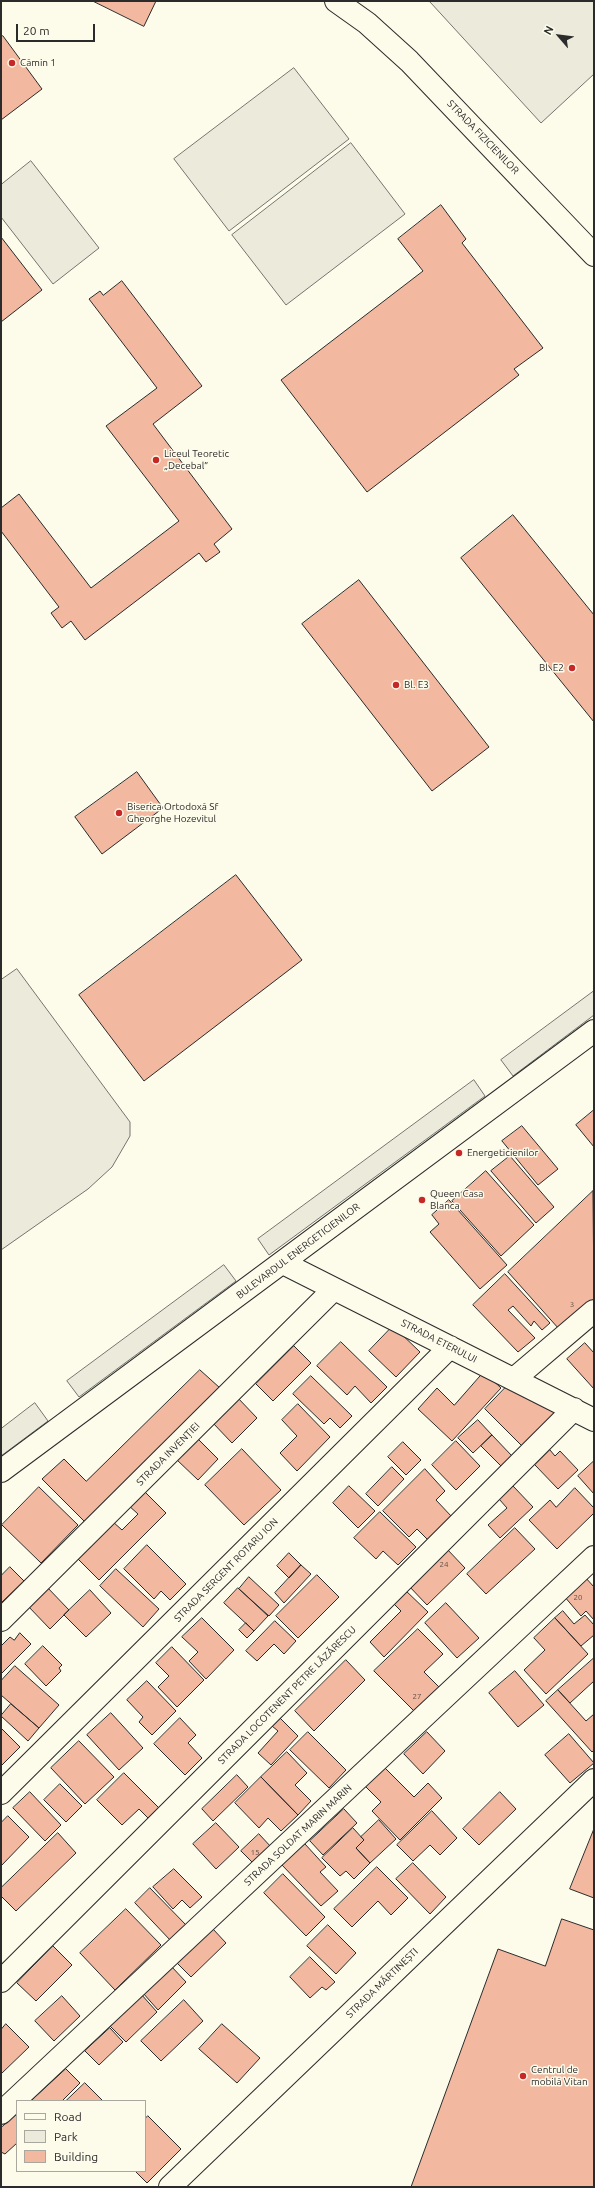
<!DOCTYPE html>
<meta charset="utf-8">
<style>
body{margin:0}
#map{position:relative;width:595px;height:2188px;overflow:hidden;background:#fdfbea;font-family:Ubuntu,sans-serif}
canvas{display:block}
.frame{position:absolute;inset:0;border:2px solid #2b2b2b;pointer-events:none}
.legend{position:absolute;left:16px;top:2100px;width:130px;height:72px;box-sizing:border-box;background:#fdfbea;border:1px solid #a9a89e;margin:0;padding:5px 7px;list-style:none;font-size:12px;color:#2b2b2b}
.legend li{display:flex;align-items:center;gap:8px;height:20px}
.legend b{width:20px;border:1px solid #a9a89e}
.north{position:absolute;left:539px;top:16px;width:40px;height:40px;-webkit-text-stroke:3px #fdfbea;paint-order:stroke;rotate:298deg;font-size:11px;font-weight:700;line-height:16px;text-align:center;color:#2b2b2b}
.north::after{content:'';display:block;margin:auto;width:14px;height:18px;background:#2b2b2b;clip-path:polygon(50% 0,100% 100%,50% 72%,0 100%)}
.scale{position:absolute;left:16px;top:24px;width:79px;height:18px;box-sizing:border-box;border:2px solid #2b2b2b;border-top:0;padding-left:5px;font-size:12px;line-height:14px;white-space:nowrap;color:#2b2b2b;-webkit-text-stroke:3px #fdfbea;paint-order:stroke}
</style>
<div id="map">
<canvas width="595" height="2188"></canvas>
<div class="frame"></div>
<ul class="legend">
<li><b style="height:5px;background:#fdfbea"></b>Road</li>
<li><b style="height:11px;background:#ecebdb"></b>Park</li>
<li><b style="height:11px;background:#f2b8a0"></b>Building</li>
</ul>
<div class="north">N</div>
<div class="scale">20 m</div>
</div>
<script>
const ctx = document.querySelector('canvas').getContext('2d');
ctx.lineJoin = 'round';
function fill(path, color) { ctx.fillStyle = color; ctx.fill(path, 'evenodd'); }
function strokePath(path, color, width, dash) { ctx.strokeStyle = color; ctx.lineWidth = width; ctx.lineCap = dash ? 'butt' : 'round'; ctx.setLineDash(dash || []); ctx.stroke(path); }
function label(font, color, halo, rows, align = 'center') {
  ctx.font = font + ' Ubuntu,sans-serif'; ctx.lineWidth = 3; ctx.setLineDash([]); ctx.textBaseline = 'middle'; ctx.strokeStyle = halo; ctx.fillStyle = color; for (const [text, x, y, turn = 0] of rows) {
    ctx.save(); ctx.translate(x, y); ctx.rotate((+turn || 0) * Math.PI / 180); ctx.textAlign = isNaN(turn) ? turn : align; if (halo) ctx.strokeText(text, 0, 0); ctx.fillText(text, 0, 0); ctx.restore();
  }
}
const green = new Path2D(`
 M294,68L349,139L229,231L174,159Z
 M351,143L405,214L286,305L232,235Z
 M31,161L99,248L53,284L1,217V185Z`);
const parking = new Path2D(`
 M432,1H594V74L541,123L430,2Z
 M17,969L130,1122V1136L112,1167L88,1189L1,1250V980Z
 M594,991V1015L513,1076L501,1060Z
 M474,1080L485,1096L269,1255L258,1239Z
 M224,1265L236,1281L79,1397L67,1381Z
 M35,1403L48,1421L1,1456V1429Z`);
const building = new Path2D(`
 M93,1H156L144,26Z
 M3,36L42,89L1,120V37Z
 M441,205L466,239L462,243L543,348L514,369L519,375L367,492L281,380L423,271L398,239Z
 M1,237L42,290L1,322Z
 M122,281L202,386L153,424L232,529L214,544L220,552L206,562L199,553L85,640L71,621L62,628L51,613L59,607L1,531V508L19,494L91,588L179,521L106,426L157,388L89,299L100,291L103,295Z
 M513,515L594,615V722L461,558Z
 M359,580L489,747L432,791L302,624Z
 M137,772L163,808L102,854L75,817Z
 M236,875L302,960L144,1081L79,995Z
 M594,1110V1147L576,1125Z
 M522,1126L558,1169L538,1185L502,1141Z
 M510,1156L554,1207L536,1223L491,1171Z
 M486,1171L534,1225L501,1256L452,1201Z
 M593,1191L594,1299L559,1329L508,1272Z
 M449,1200L507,1265L480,1289L430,1232L439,1224L432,1215Z
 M505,1274L550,1323L542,1330L534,1321L531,1326L513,1306L508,1310L535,1338L518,1352L473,1305Z
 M393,1326L420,1352L396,1377L369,1351Z
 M341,1342L387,1387L371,1403L355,1386L347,1395L317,1366Z
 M585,1343L594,1353V1389L567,1359Z
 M294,1346L311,1363L273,1401L256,1384Z
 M200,1370L220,1388L85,1522L42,1479L64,1459L86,1481Z
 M484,1372L501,1388L452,1441L418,1409L437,1388L454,1405Z
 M311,1376L352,1416L340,1428L330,1418L324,1424L293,1394Z
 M508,1385L557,1414L523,1447L485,1409Z
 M237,1397L257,1418L232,1443L212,1422Z
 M298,1404L330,1437L297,1471L280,1453L297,1436L282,1420Z
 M478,1420L492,1435L473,1453L458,1438Z
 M492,1435L512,1456L501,1466L481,1446Z
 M197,1438L218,1459L198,1480L176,1459Z
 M456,1441L480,1466L456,1490L432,1465Z
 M403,1442L421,1460L406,1475L388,1457Z
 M242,1449L281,1490L244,1525L205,1485Z
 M550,1450L555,1456L560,1451L578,1470L558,1489L535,1465Z
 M594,1461V1494L578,1476Z
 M392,1467L404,1479L378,1506L366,1494Z
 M425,1469L445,1491L436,1500L452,1517L428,1540L417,1529L409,1537L383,1511Z
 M349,1486L375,1511L358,1528L333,1503Z
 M513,1486L533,1507L500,1538L488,1525L507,1508L499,1499Z
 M39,1487L78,1525L41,1563L2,1525Z
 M575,1488L594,1508V1513L557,1549L529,1520L550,1500L556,1507Z
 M143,1490L166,1513L99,1580L76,1557L112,1521L122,1530L138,1514L128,1505Z
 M380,1512L416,1547L398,1565L383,1551L376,1559L354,1538Z
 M515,1528L535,1549L486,1594L467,1574Z
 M147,1545L186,1584L170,1600L161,1591L154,1599L124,1569Z
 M446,1548L465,1568L427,1605L408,1585Z
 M289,1553L301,1565L289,1578L277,1566Z
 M301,1565L311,1574L284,1603L275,1593Z
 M10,1567L24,1581L1,1603V1576Z
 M116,1569L159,1609L143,1627L100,1586Z
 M317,1575L339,1597L298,1638L276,1616Z
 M249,1577L279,1605L269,1616L239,1589Z
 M585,1577L594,1587V1620L586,1611L581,1616L564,1596Z
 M46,1586L69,1610L50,1629L27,1605Z
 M238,1588L268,1616L254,1631L224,1603Z
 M404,1589L428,1612L384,1657L370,1642L401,1611L392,1602Z
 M90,1590L111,1613L86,1637L64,1615Z
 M446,1603L479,1638L457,1658L425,1623Z
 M563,1611L574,1624L585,1615L594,1625V1635L581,1646L555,1618Z
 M202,1618L234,1650L206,1679L189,1661L198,1652L182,1637Z
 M555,1618L588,1654L546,1694L524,1670L545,1650L534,1638Z
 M275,1621L296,1641L284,1654L274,1644L257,1661L246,1651Z
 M246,1623L254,1631L247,1638L239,1630Z
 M418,1629L443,1654L424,1672L440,1688L415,1712L374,1671Z
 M20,1633L31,1644L1,1674V1646L10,1637L14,1640Z
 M43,1646L62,1665L59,1668L61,1671L46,1686L25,1664Z
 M172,1647L204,1680L177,1707L158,1687L169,1676L156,1663Z
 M594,1658V1681L570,1703L558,1690Z
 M346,1660L365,1680L314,1731L295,1711Z
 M15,1666L59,1705L39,1728L1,1695V1681Z
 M515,1671L544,1705L518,1727L489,1693Z
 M147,1681L176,1711L152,1735L139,1722L143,1717L127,1700Z
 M558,1690L586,1721L594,1714V1750L592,1752L546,1701Z
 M11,1704L39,1728L28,1741L1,1716Z
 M111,1713L143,1748L119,1770L87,1735Z
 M180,1718L196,1735L188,1743L202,1758L185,1775L154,1744Z
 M280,1718L298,1736L271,1765L258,1753L278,1731L272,1726Z
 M1,1728L20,1747L1,1766Z
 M308,1732L346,1770L329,1788L290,1750Z
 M427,1732L445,1751L423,1774L404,1754Z
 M569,1734L594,1763L570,1783L545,1755Z
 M79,1741L114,1777L85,1804L51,1768Z
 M287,1752L307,1773L295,1785L311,1801L298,1815L261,1777Z
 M383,1766L414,1797L428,1783L442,1798L400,1840L372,1811L381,1802L364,1785Z
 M124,1773L159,1808L148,1818L139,1809L122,1825L97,1800Z
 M237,1775L248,1787L213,1821L202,1809Z
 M261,1777L298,1815L281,1831L268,1818L259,1828L235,1803Z
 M60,1784L82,1806L66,1822L44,1800Z
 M30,1792L61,1825L45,1841L13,1808Z
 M500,1792L516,1809L479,1845L463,1829Z
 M344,1809L357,1823L323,1855L310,1841Z
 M432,1811L457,1838L440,1855L430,1845L413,1861L397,1845Z
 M8,1816L29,1837L1,1866V1823Z
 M379,1820L396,1839L370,1863L356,1848L364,1840L361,1837Z
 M216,1823L239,1847L216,1869L193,1844Z
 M353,1828L364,1840L356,1848L370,1863L354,1879L346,1871L340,1876L322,1858Z
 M594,1829V1898L570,1889Z
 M58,1833L76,1853L16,1911L1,1896V1888Z
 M259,1834L272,1848L255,1865L241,1851Z
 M305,1844L326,1867L320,1872L338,1891L321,1906L282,1865Z
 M413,1863L446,1897L430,1914L396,1879Z
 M377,1867L408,1898L391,1915L378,1901L352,1927L334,1909Z
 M174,1869L202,1897L190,1908L182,1900L173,1909L153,1887Z
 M283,1874L325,1917L306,1936L264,1893Z
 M150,1888L187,1926L171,1941L135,1903Z
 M126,1909L161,1945L115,1990L80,1953Z
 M562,1919L594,1930V2187H411L498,1949L545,1966Z
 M328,1925L356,1953L336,1974L307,1946Z
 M213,1929L226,1943L191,1977L177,1963Z
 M53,1946L72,1965L36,2001L17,1983Z
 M310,1957L335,1982L326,1990L322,1987L310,1998L290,1977Z
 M171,1966L186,1982L158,2010L143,1993Z
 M141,1994L157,2012L126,2042L109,2025Z
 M62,1996L80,2016L54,2041L35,2021Z
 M184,2000L203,2021L161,2061L141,2041Z
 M6,2024L29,2047L1,2074V2030Z
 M222,2024L260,2058L237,2083L199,2049Z
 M110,2028L123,2042L99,2065L85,2051Z
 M66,2069L80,2083L62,2101H31Z
 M85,2083L103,2101H66Z
 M17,2114V2143L5,2154L1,2152V2128Z
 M148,2116L181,2149L147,2183L135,2171H145V2119Z`);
const minor = new Path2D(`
 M336,1L367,23L409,61L594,255
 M283,1263L594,1420
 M514,1379L594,1311
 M1,1471L594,1031
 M1,1620L334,1289
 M1,1793L450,1347
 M1,1981L574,1409
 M1,2113L594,1557
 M170,2187L594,1780`);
const markers = [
 [12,63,4,"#c62828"],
 [156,460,4,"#c62828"],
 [572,668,4,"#c62828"],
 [396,685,4,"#c62828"],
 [119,813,4,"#c62828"],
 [459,1153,4,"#c62828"],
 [422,1200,4,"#c62828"],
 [523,2076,4,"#c62828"]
];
const numberNames = [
 ["3",572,1304],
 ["24",444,1564],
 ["20",578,1597],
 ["27",417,1696],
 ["15",255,1852]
];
const poiNames = [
 ["Cămin 1",20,63],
 ["Liceul Teoretic",164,454],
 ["„Decebal”",164,466],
 ["Bl. E2",564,668,"right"],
 ["Bl. E3",404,685],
 ["Biserica Ortodoxă Sf",127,807],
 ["Gheorghe Hozevitul",127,819],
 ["Energeticienilor",467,1153],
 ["Queen Casa",430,1194],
 ["Blanca",430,1206],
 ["Centrul de",531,2070],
 ["mobilă Vitan",531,2082]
];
const streetNames = [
 ["STRADA FIZICIENILOR",483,137,46],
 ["BULEVARDUL ENERGETICIENILOR",298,1251,-37],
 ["STRADA ETERULUI",439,1341,27],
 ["STRADA INVENȚIEI",168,1454,-45],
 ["STRADA SERGENT ROTARU ION",226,1570,-45],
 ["STRADA LOCOTENENT PETRE LĂZĂRESCU",287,1695,-45],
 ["STRADA SOLDAT MARIN MARIN",298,1835,-43],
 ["STRADA MĂRTINEȘTI",382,1983,-44]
];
fill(green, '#ecebdb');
strokePath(green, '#74746e', 1);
fill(parking, '#eceadb');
strokePath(parking, '#74746e', 1);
fill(building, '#f2b8a0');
strokePath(building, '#2b2b2b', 1);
strokePath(minor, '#2b2b2b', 24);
strokePath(minor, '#fdfbea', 22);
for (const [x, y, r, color] of markers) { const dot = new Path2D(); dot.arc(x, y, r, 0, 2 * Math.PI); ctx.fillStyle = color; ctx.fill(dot); strokePath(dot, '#fdfbea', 1.5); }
label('8px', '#5d4e48', null, numberNames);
label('10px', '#2b2b2b', '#fdfbea', poiNames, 'left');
label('10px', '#2b2b2b', '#fdfbea', streetNames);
</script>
